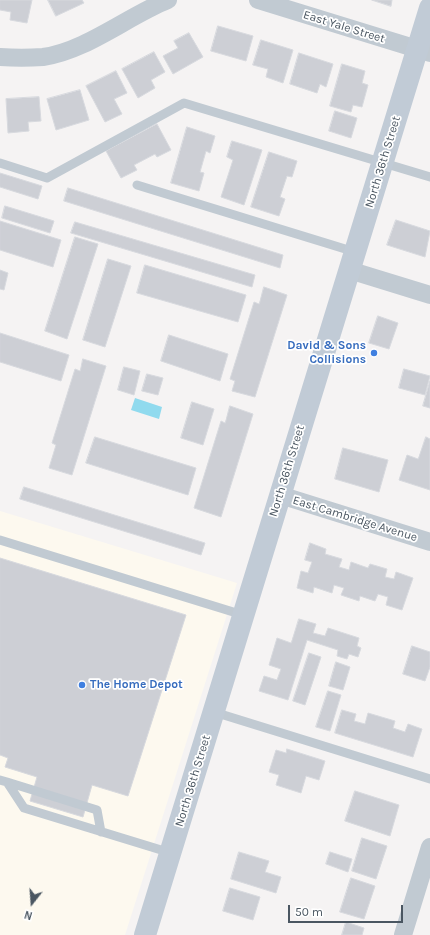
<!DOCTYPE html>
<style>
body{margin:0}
#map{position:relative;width:430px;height:935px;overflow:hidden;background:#f5f3f3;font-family:Karla,sans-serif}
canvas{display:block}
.north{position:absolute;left:12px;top:883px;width:40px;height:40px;-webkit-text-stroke:3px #fff;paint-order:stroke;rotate:197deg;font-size:11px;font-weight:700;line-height:16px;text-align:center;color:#4a5661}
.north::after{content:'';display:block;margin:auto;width:14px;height:18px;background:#4a5661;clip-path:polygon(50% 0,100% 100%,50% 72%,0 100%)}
.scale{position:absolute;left:288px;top:905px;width:115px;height:18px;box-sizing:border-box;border:2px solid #4a5661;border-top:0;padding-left:5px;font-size:12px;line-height:14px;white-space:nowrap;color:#4a5661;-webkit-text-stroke:3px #fff;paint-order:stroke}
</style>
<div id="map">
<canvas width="430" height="935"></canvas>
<div class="north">N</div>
<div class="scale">50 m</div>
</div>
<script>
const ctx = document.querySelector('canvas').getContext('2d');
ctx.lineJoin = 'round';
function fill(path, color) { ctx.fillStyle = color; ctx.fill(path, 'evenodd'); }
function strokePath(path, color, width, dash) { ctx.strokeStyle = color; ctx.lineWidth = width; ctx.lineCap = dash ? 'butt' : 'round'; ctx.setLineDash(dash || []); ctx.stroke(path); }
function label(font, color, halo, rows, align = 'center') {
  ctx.font = font + ' Karla,sans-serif'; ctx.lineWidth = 3.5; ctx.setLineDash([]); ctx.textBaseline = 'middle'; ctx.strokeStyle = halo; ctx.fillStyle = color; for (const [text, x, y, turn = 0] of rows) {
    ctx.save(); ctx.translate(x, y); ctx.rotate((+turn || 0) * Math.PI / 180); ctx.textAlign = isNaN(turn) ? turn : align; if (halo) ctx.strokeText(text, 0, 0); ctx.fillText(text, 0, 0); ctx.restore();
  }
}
const commercial = new Path2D(`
 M0,511L237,583L125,935H0Z`);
const water = new Path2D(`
 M135,398L162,407L159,419L131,410Z`);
const building = new Path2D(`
 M0,0H32L27,23L10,20L11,12L0,10Z
 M48,0H82L84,3L56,16Z
 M372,0H392L391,6Z
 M218,26L253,36L246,61L211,51Z
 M189,33L203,57L173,74L163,56L178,48L174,41Z
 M261,40L293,50L283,83L266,77L268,69L253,65Z
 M154,52L165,72L151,80L155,88L138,98L122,69Z
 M299,53L333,64L326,87L320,84L317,93L290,84Z
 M342,64L365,71L362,83L368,85L362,107L353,105L351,112L330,106Z
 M116,71L127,93L114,99L122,114L105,122L86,86Z
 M80,90L89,120L56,130L47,99Z
 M39,97L41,121L28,122L29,131L8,133L6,99Z
 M335,111L357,118L351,138L329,131Z
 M157,124L171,150L157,157L155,154L134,165L137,170L121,178L106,151Z
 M187,127L215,136L210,153L206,151L200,172L204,173L199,191L171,183Z
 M232,141L262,150L244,205L221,197L233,160L227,157Z
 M269,152L297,161L292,177L287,176L280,197L285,199L279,216L251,207Z
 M0,173L42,186L38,199L0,187Z
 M68,188L283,255L280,268L64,201Z
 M5,206L54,221L50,233L2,218Z
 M396,220L430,231L425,257L387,245Z
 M0,221L61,240L53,267L0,250Z
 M75,222L255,275L252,287L71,233Z
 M75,237L98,244L67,339L45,331Z
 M108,259L131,266L105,347L83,340Z
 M145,265L246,295L238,322L137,293Z
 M0,270L8,273L4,290L0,289Z
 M264,287L287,295L255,397L232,391L235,381L230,379L254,302L259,304Z
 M378,316L398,323L389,349L369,343Z
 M0,333L69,355L61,381L0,362Z
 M169,335L228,354L220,381L161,361Z
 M83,359L106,366L72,475L49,468L56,445L52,443L75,369L80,371Z
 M124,367L140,371L134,395L118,390Z
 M404,369L430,376L425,395L399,388Z
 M147,374L163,378L158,395L142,391Z
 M430,381V408L423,406Z
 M192,402L214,409L203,445L181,438Z
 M230,406L253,414L221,517L194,508L221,421L225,423Z
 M95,437L196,468L188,495L86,463Z
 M426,437L430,439V490L399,480L407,455L418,459Z
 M343,448L388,460L379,492L335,479Z
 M24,487L205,543L201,555L20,499Z
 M310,543L326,549L325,554L342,559L339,567L349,570L351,562L368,568L370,564L387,569L385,577L394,579L396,572L413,578L402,610L386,605L388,597L378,594L375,601L360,596L359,601L341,595L344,588L334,585L332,593L314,587L313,593L297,588L301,571L308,573L312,562L305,560Z
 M0,558L186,615L128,796L92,785L83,817L30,801L37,777L5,767L8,758L0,755Z
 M299,619L316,624L313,633L325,636L328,628L359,638L357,646L361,648L358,657L349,654L347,659L337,656L338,650L307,640L288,700L259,691L264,676L277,680L281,669L269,665L277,638L291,643Z
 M412,646L430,652V667L425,681L403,674Z
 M309,653L321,657L305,705L293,701Z
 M336,662L350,667L343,690L329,686Z
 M328,691L341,695L330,731L316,727Z
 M342,710L356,714L354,721L365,724L368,713L395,721L393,728L405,732L408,724L422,729L413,757L335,733Z
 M287,749L325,761L319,780L306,776L301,793L276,785L279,775L269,772L276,750L286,753Z
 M355,791L399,805L390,836L345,821Z
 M362,838L387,846L376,879L352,871Z
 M239,852L269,861L265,872L281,877L276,893L231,879Z
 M330,852L352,859L348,872L326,864Z
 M351,878L375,886L364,919L340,912Z
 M230,888L260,897L253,920L223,911Z
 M346,922L364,928L362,935H342Z`);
const lane = new Path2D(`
 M0,163L47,178L184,103L430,177
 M137,185L355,252
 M0,540L243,615
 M214,712L430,779
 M0,780L7,782L24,808L171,853
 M7,782L97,810L101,832`);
const street = new Path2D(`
 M258,0L430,53
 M0,57C14,58 29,58 43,57C86,51 128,16 168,0
 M349,270L430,295
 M280,495L430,542
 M403,935L430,847`);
const secondary = new Path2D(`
 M145,935L430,8`);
const markers = [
 [374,353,4,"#3f7fe0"],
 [82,685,4,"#3f7fe0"]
];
const streetNames = [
 ["East Yale Street",344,27,17],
 ["North 36th Street",383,162,-73],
 ["North 36th Street",287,471,-73],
 ["East Cambridge Avenue",355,519,17],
 ["North 36th Street",193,781,-73]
];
const shopNames = [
 ["David & Sons",366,346],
 ["Collisions",366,360],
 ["The Home Depot",90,685,"left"]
];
fill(commercial, '#fdf9ef');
fill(water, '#90daee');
fill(building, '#cdcfd5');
strokePath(building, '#d7d9de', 1);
strokePath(lane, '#c1cad2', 9);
strokePath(street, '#c1cad2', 18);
strokePath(secondary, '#c1cbd6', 22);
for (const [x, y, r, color] of markers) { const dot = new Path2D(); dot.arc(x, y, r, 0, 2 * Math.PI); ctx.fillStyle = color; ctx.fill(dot); strokePath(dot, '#fff', 1.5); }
label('12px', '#4a5661', '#fff', streetNames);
label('bold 12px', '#366cbe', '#fff', shopNames, 'right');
</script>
